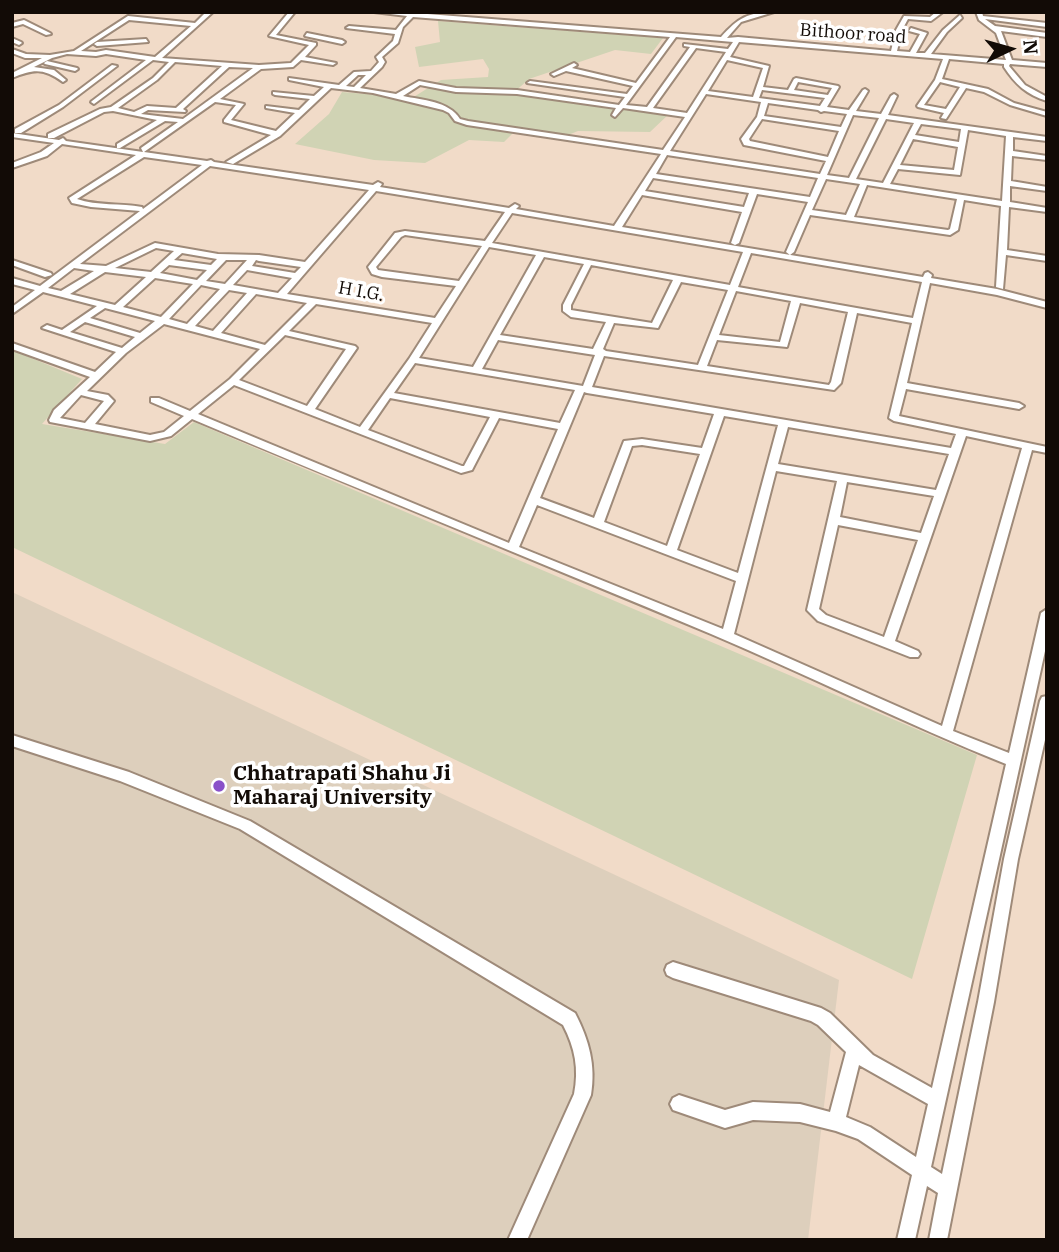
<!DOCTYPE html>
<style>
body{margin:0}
#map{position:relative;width:1059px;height:1252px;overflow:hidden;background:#f1dbc8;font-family:"IBM Plex Serif",serif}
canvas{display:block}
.frame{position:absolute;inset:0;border:14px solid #120b06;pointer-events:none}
.north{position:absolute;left:975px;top:14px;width:70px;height:70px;-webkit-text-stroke:5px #fff;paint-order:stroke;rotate:85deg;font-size:19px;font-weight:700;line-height:28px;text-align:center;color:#120b06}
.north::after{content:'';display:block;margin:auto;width:24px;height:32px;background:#120b06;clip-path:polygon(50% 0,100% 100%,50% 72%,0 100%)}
</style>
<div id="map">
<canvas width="1059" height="1252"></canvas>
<div class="frame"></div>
<div class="north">N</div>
</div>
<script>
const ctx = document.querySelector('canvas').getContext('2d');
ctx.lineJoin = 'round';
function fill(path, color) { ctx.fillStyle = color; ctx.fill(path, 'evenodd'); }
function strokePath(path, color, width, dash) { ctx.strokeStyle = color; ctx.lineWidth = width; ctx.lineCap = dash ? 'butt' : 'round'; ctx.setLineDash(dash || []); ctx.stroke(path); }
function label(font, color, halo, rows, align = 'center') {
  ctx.font = font + ' "IBM Plex Serif",serif'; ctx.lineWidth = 7; ctx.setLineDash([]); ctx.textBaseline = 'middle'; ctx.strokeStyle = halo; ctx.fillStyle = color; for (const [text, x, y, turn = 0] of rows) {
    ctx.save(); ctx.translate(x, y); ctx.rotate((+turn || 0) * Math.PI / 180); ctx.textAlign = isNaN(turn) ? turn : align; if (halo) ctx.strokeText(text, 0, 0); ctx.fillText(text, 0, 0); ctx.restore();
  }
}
const education = new Path2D(`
 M12,592L839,980L808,1240H12Z`);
const green = new Path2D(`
 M438,21L663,38L651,54L615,50L529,79L512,94L669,114L650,132L578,131L563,137L515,131L504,142L469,140L425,163L374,160L295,144L329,114L342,92L412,98L441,80L488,77L489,69L483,59L419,67L415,47L440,42Z
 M12,350L82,379L42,424L165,444L194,422L977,755L912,979L12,547Z`);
const minor = new Path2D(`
 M206,12H213L162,58L259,65L291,63L309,45L269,36L289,12H295L276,35L316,43V45L305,57L336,63L333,65L301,60L293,67L261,69L220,99L244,104L231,120L276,131L295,113L266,108V106L299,110L310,99L275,95L273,94V92L314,96L324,87L289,80V78L339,85L354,72L371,71L379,62L376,57L393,41L395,34L346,28L349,26L396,30L407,16L374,12H402L721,37C738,18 748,12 774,12L741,22L727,38L738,37L891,51L896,30L904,16L930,17L936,12H943L931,21L908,19L902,30L897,51L910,52L920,34L909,31L911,28L927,33L916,53H925L943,30L960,15L962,18L947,32L931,54L1006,60L996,33L979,20L976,12H982L983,16L1047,23V27L985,19L995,26L1047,33V37L1001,31L1012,60L1047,63V67L1010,64L1009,66L1025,85L1047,97V101C1027,95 1015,84 1004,67V64L949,59L942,79L988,89L1014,103L1047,112V116L1010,105L984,92L966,88L946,119L941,118L944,113L918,107L917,106L935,80L943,59L739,42L730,57L769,66L763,87L788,90L794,79L796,78L838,86L839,87L827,107L849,110L863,90L865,89L868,91L856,111L881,114L891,96L894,94L897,96L888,115L1047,137V141L1013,137V151L1047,156V160L1012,156L1011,181L1047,187V191L1010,186V202L1047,208V212L1009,207L1007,250L1047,256V261L1006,255L1003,289L996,287L1001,206L964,200L958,230L950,235L810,215L794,252L790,255L786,252L808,202L757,194L739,243L735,245L731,243L742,212L642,195L622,227L923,277L925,273L928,272L932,275L931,278L997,289L1047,302V308L997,295L930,283L907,383L1019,403L1024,406L1019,409L906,389L899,416L1047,447V453L1032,450L953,731L1009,753L1041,613L1047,609V642L931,1167L942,1174L978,1002L1004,859L1040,701L1042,697L1047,696V731L1018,859L994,1002L947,1240H929L938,1193L927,1186L915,1240H897L912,1175L858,1139L836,1131L800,1122L753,1120L725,1128L673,1110L670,1104L673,1098L679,1095L725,1110L753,1102L800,1104L830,1112L846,1052L818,1025L811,1021L673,978L667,975L665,970L667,965L673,962L821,1008L830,1013L873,1055L932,1088L1006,764C906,724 810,676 711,634C538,561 364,492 192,419L171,436L150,441L50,422L49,420L54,410L90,377L12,349V343L95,372L116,352L42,328L47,325L62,330L97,306L43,292L12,314V307L35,290L12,284V278L40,286L140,211L91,207L72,203L69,198L136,155L62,144L47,156L12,168V163L41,152L54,143L12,137V133L59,140L63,138L66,141L143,152L141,148L178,122L165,121L120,148H117V144L157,120L113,111L104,112L54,138H48V134L100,109L111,107L153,78L169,62L153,60L94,104L91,102L92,101L146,60L106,54L96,56L67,54L52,58L34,67L54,70L66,80L63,82C43,68 34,69 12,78V73L42,58H25L12,53V49L26,54L50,55L74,51L128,16L195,23ZM413,17L670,37L636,83L572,68L577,65L574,63L551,74L554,76L566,71L633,86L627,94L530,81L527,83L625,97L619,105L517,90L456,88L419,81L396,94L360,88L382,67L385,62L382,57L398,43L403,27ZM129,20L191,26L155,57L106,50L96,52L81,51ZM676,37L733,42L728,49L684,44V46L690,47L647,107L626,105ZM696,48L726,52L687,113L653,108ZM727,60L763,68L753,97L708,91ZM175,62L222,66L176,108L147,106L134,112L118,108L157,80ZM229,67L253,68L183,119L141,114L148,110L185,112L186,111L183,109ZM358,75H366L354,87L346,86ZM798,82L832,88L828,95L794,90ZM940,82L960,87L946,109L924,105ZM420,85L456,92L517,94L616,108L612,115L615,117L623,108L685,117L663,150L468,121L460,119C449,101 422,100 403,96ZM331,88L373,93L443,110L449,113L455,121L467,125L661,154L614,226L516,209L519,206L515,204L509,208L380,187L382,184L378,182L373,185L214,162L211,160L207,161L144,152L215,102L236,105L224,120V122L271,135L226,162L233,164L280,136ZM762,90L825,98L820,106L759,98ZM706,94L761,102L757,117L741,139L744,145L826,161L820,174L670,151ZM768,103L818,110L821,112L824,111L847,114L841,127L764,116ZM853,115L879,118L849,178L827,175ZM762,119L839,131L828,157L750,141L749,139ZM886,119L914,123L883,183L856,179ZM921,124L961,129L959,142L915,135ZM968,130L1006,136L1002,201L890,184L898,169L960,175ZM913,139L958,147L954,170L900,165ZM667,155L818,178L810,197L656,174ZM144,157L202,165L143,209L142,207C121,203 97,206 77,199ZM210,166L369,190L305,262L259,255L218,254L155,243L106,266L80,264ZM653,178L749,193L744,207L645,191ZM826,179L860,184L846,215L812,210ZM867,185L957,199L950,229L948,230L854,217ZM376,191L505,212L485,241L405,231L395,233L368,267L372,274L382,277L456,286L435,318L287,294ZM512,213L743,252L730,285L492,243ZM405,235L482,246L459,281L378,270L376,267L401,237ZM489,247L536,255L473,367L419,358ZM156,248L174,251L151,272L115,268ZM182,253L217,259L211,265L174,260ZM751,253L922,282L913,318L738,287ZM544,257L584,264L563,305V311L571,317L606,322L593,349L500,335ZM226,260H247L225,284L206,281ZM256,260L259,261L301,267L295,273L252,266ZM169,265L207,270L197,280L160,273ZM591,265L673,280L652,323L571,310V305ZM74,268L94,271L61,291L48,288ZM247,270L292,278L278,293L233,285ZM105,272L146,277L115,305L70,294ZM155,278L193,284L161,317L123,307ZM681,282L728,290L698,365L606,351L603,349L614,323L658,328ZM201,285L220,289L187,324L169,319ZM229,290L247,293L213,331L195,326ZM736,291L791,301L780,342L719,335ZM256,294L307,303L265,345L221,333ZM800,303L848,312L831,382L829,385L707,366L717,340L787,347ZM316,304L432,323L409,359L360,427L315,409L357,348L355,346L289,331ZM105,308L155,321L140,333L90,318ZM857,313L912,323L889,418L894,421L956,434L951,448L592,387L604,356L834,390L841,383ZM85,322L135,337L122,348L70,332ZM164,324L260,349L230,379L190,411L159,398H151V402L184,416L164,432L150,435L95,424L114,401L108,395L87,391L126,353ZM285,335L346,349L307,406L239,380ZM498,340L595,355L583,386L482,369ZM415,363L575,390L560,423L394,393ZM234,385L461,473L472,470L499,418L558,429L509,543L198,414ZM584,392L587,393L714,414L702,448L642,439L624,441L594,518L540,498ZM81,395L104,401L85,423L60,418ZM390,398L490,417L464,466H462L368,430ZM724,416L778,425L738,573L677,550ZM788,427L949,454L936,490L778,464ZM966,436L1022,448L942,726L734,634L776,471L837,481L807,610L818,621L910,657H918L920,654L918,651L895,641ZM642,445L700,454L667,546L604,522L632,446ZM847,482L934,496L921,533L840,517ZM537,505L736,581L723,629L519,547ZM838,525L918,540L884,637L826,615L819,609ZM859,1065L928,1104L916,1157L870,1127L846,1117Z
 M24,20L50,33L51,34L46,35L23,24L12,27V23Z
 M307,33L342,40L345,42L342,44L305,36Z
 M12,38L21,42L22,43L19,45L12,42Z
 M146,39L148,42L97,46L94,44L97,42Z
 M47,61L77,68L78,69L75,71L45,64L44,63Z
 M112,65L117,66L63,107L21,133H15V129L59,105Z
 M12,260L51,273L52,275L45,277L12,265Z
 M12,735L129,772L250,821L575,1013C589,1040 596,1065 591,1095L527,1240H508L574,1094C579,1069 575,1048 563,1025L240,829L120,781L12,746Z`);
const markers = [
 [219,786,7,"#8a51c9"]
];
const farStreetnames = [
 ["Bithoor road",853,34,4],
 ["H I.G.",361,292,10]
];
const poiNames = [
 ["Chhatrapati Shahu Ji",233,774],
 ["Maharaj University",233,798]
];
fill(education, '#ddcfbc');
fill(green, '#d0d3b4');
strokePath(minor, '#9e8a79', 4);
fill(minor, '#fff');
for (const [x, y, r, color] of markers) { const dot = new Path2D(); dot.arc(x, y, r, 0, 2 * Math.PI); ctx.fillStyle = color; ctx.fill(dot); strokePath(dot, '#fff', 2.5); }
label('18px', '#120b06', '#fff', farStreetnames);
label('bold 21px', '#120b06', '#fff', poiNames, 'left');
</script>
